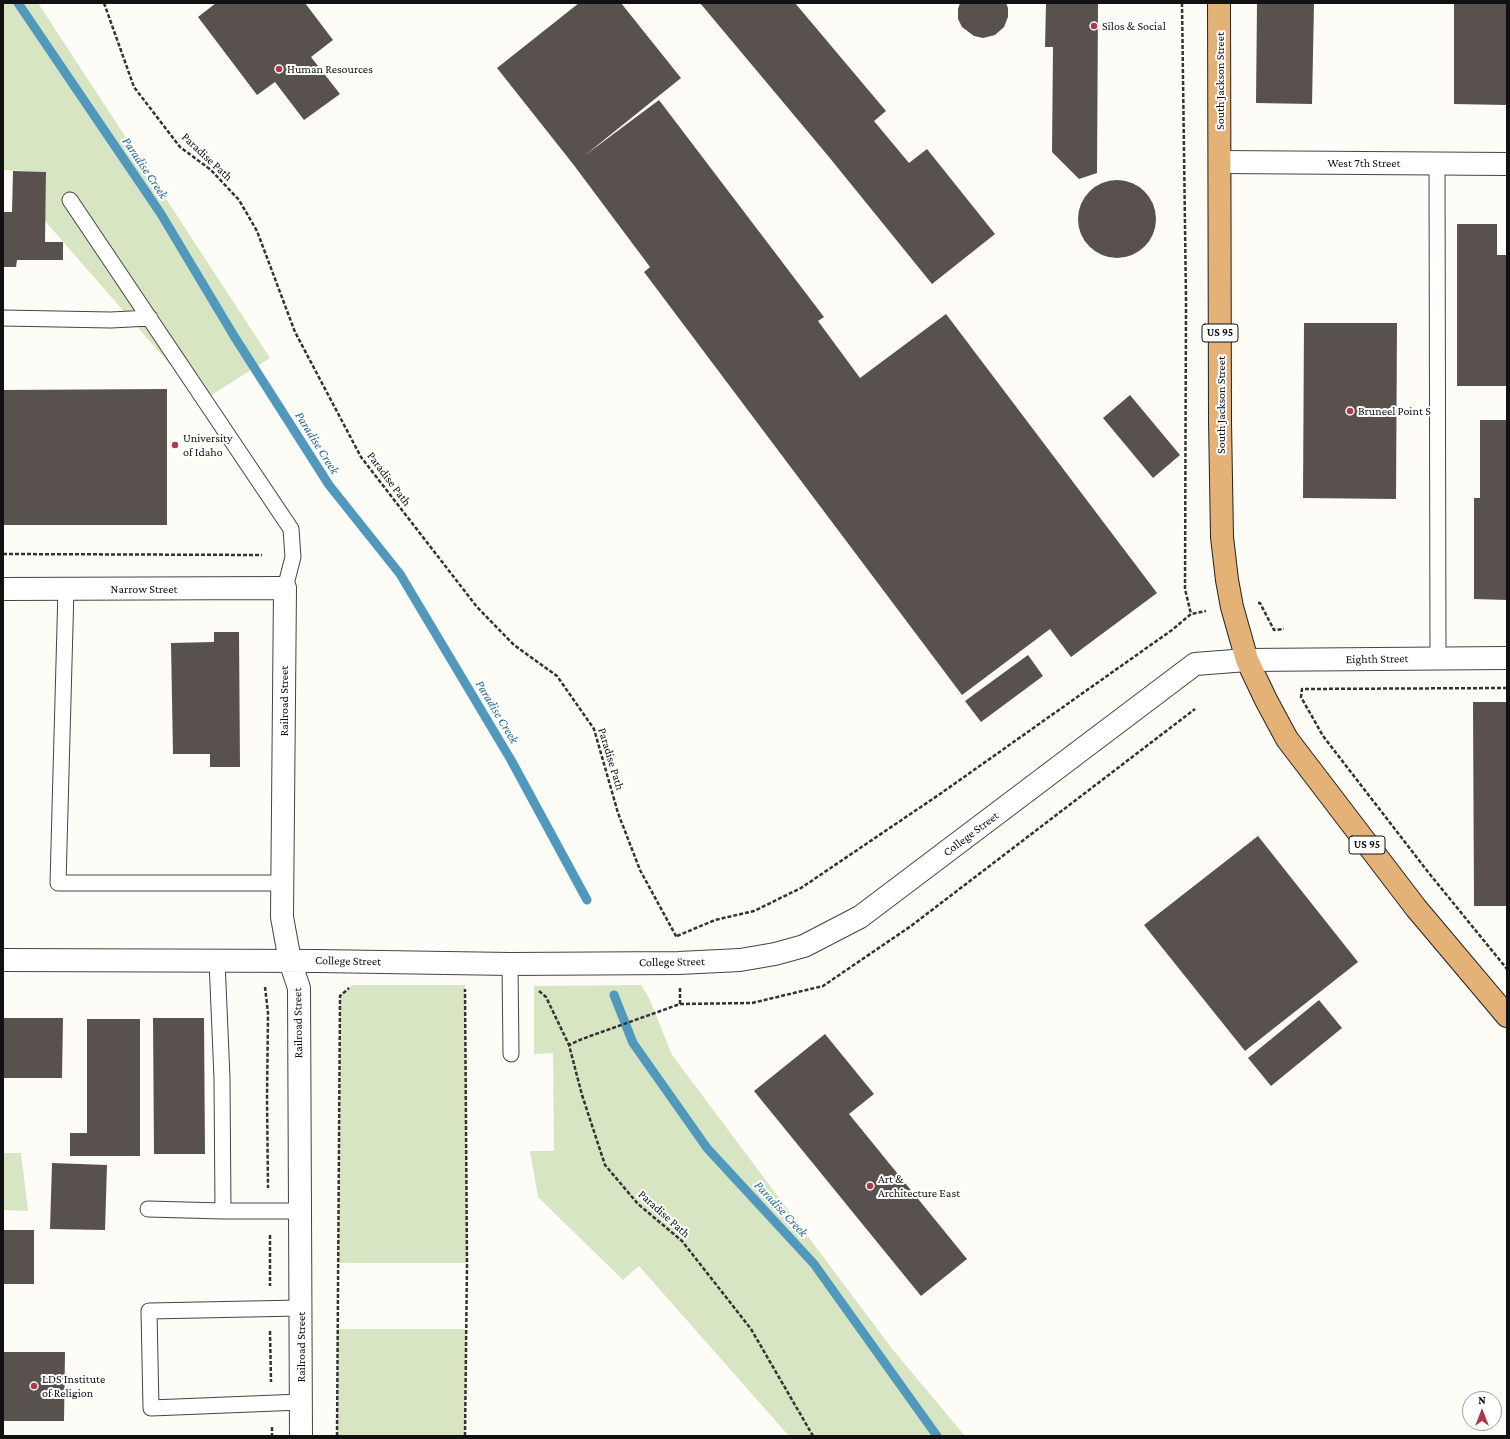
<!DOCTYPE html>
<style>
body{margin:0}
#map{position:relative;width:1510px;height:1439px;overflow:hidden;background:#fefcf6;font-family:"Crimson Pro",serif}
canvas{display:block}
.frame{position:absolute;inset:0;border:4px solid #111;pointer-events:none}
.north{position:absolute;left:1462px;top:1391px;width:40px;height:40px;box-sizing:border-box;background:#fff;border:1px solid #a0a0a0;border-radius:50%;rotate:0deg;font-size:11px;font-weight:700;line-height:16px;text-align:center;color:#111}
.north::after{content:'';display:block;margin:auto;width:14px;height:18px;background:#b03947;clip-path:polygon(50% 0,100% 100%,50% 72%,0 100%)}
</style>
<div id="map">
<canvas width="1510" height="1439"></canvas>
<div class="frame"></div>
<div class="north">N</div>
</div>
<script>
const ctx = document.querySelector('canvas').getContext('2d');
ctx.lineJoin = 'round';
function fill(path, color) { ctx.fillStyle = color; ctx.fill(path, 'evenodd'); }
function strokePath(path, color, width, dash) { ctx.strokeStyle = color; ctx.lineWidth = width; ctx.lineCap = dash ? 'butt' : 'round'; ctx.setLineDash(dash || []); ctx.stroke(path); }
function label(font, color, halo, rows, align = 'center') {
  ctx.font = font + ' "Crimson Pro",serif'; ctx.lineWidth = 4; ctx.setLineDash([]); ctx.textBaseline = 'middle'; ctx.strokeStyle = halo; ctx.fillStyle = color; for (const [text, x, y, turn = 0] of rows) {
    ctx.save(); ctx.translate(x, y); ctx.rotate((+turn || 0) * Math.PI / 180); ctx.textAlign = isNaN(turn) ? turn : align; if (halo) ctx.strokeText(text, 0, 0); ctx.fillText(text, 0, 0); ctx.restore();
  }
}
const green = new Path2D(`
 M3,3H38L270,358L202,401L45,221L46,172L3,170Z
 M352,985H465L467,1263H338L340,996Z
 M641,985L649,998L672,1055L893,1350L965,1436H789L639,1266L623,1280L538,1197L530,1151H554L553,1053L534,1054V986Z
 M3,1153H21L28,1211L3,1210Z
 M337,1329H466L465,1436H337Z`);
const stream = new Path2D(`
 M18,3L161,214L234,336L329,485L400,574L511,760L587,900
 M614,995L633,1043L707,1148L814,1264L937,1436`);
const building = new Path2D(`
 M216,3H305L333,40L311,57L340,94L304,120L275,82L257,95L198,17Z
 M579,3H621L681,78L584,156L659,100L824,317L818,321L860,378L946,314L1157,593L1071,657L1050,629L962,695L644,272L650,267L573,164L497,68Z
 M700,3H795L886,111L874,121L909,163L927,149L995,234L932,284L829,157Z
 M960,3H1006L1008,8V17L1004,27L995,35L983,38L974,36L962,27L958,19V9Z
 M1046,3H1098L1097,173L1079,179L1052,152L1053,47H1045Z
 M1257,3H1314L1312,104L1256,103Z
 M1454,3H1507V105L1454,104Z
 M13,171L46,172L45,242H63V260H17L16,267H3V212H12Z
 M1078 219a39 39 0 1 1 78 0a39 39 0 1 1-78 0Z
 M1457,224H1497V255H1507V386H1457Z
 M1304,323H1397L1396,499L1303,498Z
 M167,389V525H3V390Z
 M1130,395L1180,455L1153,478L1103,418Z
 M1480,420H1507V600L1474,599V498H1480Z
 M214,632H239L240,767H210V754H173L171,643L214,642Z
 M1028,655L1043,676L981,722L965,701Z
 M1473,702H1507V906H1474Z
 M1258,836L1358,962L1245,1051L1144,925Z
 M1319,1000L1342,1028L1271,1086L1248,1058Z
 M3,1018H63L62,1078H3Z
 M153,1018H204L205,1154H154Z
 M87,1019H140V1156H70V1133H87Z
 M825,1034L874,1094L849,1114L967,1259L921,1296L754,1091Z
 M52,1163L107,1165L105,1230L50,1229Z
 M3,1230H34V1284H3Z
 M3,1352H65L64,1421H3Z`);
const path = new Path2D(`
 M104,3L134,87L180,147L211,170L239,200L257,231L295,332L361,457L477,607L514,645L557,676L594,729L618,813L640,870L677,938
 M1182,3L1186,300L1185,589L1191,614
 M3,554L262,555
 M1258,603H1260L1274,630L1284,629
 M1507,688L1302,689L1301,697L1323,736L1428,872L1507,969
 M677,936L715,920L754,911L801,888L940,794L1172,630L1191,614L1206,611
 M265,987L268,1013L267,1099L268,1188
 M680,988V1004L582,1039L569,1045L582,1095L605,1165L638,1204L682,1241L751,1329L813,1436
 M539,991L546,997L569,1045
 M680,1004L752,1003L823,986L911,926L1195,709
 M270,1235V1286
 M270,1331L271,1382
 M272,1427V1436
 M337,1436L340,996L349,988
 M465,1436L467,1263L465,989`);
const service = new Path2D(`
 M1437,164L1438,658
 M70,200L291,529L293,557L285,588
 M3,318L111,320L150,318
 M66,589L58,883H283
 M510,964L511,1054
 M148,1209L223,1211L222,1078L217,961
 M223,1211H300
 M300,1308L149,1311L151,1408L301,1402`);
const minor = new Path2D(`
 M1220,162L1507,164
 M3,589L285,588L282,917L290,961L299,988L301,1436
 M3,960L318,961L510,964L679,963L740,960L775,954L804,946L860,917L1195,664L1247,660L1507,658`);
const trunk = new Path2D(`
 M1219,3L1220,421L1222,537L1227,580L1232,607L1247,660L1266,700L1287,739L1416,908L1507,1016`);
const markers = [
 [1094,26,4,"#b03947"],
 [279,69,4,"#b03947"],
 [1350,411,4,"#b03947"],
 [175,445,4,"#b03947"],
 [870,1186,4,"#b03947"],
 [34,1386,4,"#b03947"]
];
const shields = [
 [1220,333,36],
 [1367,845,36]
];
const shieldNames = [
 ["US 95",1220,333],
 ["US 95",1367,845]
];
const poiNames = [
 ["Silos & Social",1102,26],
 ["Human Resources",287,69],
 ["Bruneel Point S",1358,411],
 ["University",183,438],
 ["of Idaho",183,452],
 ["Art &",878,1179],
 ["Architecture East",878,1193],
 ["LDS Institute",42,1379],
 ["of Religion",42,1393]
];
const streetNames = [
 ["South Jackson Street",1220,81,-90],
 ["Paradise Path",207,157,43],
 ["West 7th Street",1364,163],
 ["South Jackson Street",1221,405,-90],
 ["Paradise Path",389,479,53],
 ["Narrow Street",144,589],
 ["Eighth Street",1377,659,-1],
 ["Railroad Street",284,701,-90],
 ["Paradise Path",611,759,73],
 ["College Street",971,834,-37],
 ["College Street",348,961,1],
 ["College Street",672,962,-1],
 ["Railroad Street",298,1023,-91],
 ["Paradise Path",664,1214,42],
 ["Railroad Street",301,1347,-90]
];
const waterNames = [
 ["Paradise Creek",145,168,56],
 ["Paradise Creek",317,443,58],
 ["Paradise Creek",497,712,59],
 ["Paradise Creek",781,1209,47]
];
fill(green, '#d7e5c2');
strokePath(stream, '#5099bd', 9);
fill(building, '#58514e');
strokePath(service, '#444', 17);
strokePath(minor, '#444', 24);
strokePath(trunk, '#222', 24);
strokePath(path, '#333', 2.5, [4, 2]);
strokePath(service, '#fff', 15);
strokePath(minor, '#fff', 22);
strokePath(trunk, '#e4b176', 22);
for (const [x, y, r, color] of markers) { const dot = new Path2D(); dot.arc(x, y, r, 0, 2 * Math.PI); ctx.fillStyle = color; ctx.fill(dot); strokePath(dot, '#fff', 1.5); }
for (const [x, y, w] of shields) { const box = new Path2D(); box.roundRect(x - w / 2, y - 9, w, 18, 3); ctx.fillStyle = '#fff'; ctx.fill(box); strokePath(box, '#111', 1); }
label('bold 11px', '#111', null, shieldNames);
label('12px', '#111', '#fff', poiNames, 'left');
label('12px', '#111', '#fff', streetNames);
label('italic 13px', '#286c94', '#fff', waterNames);
</script>
